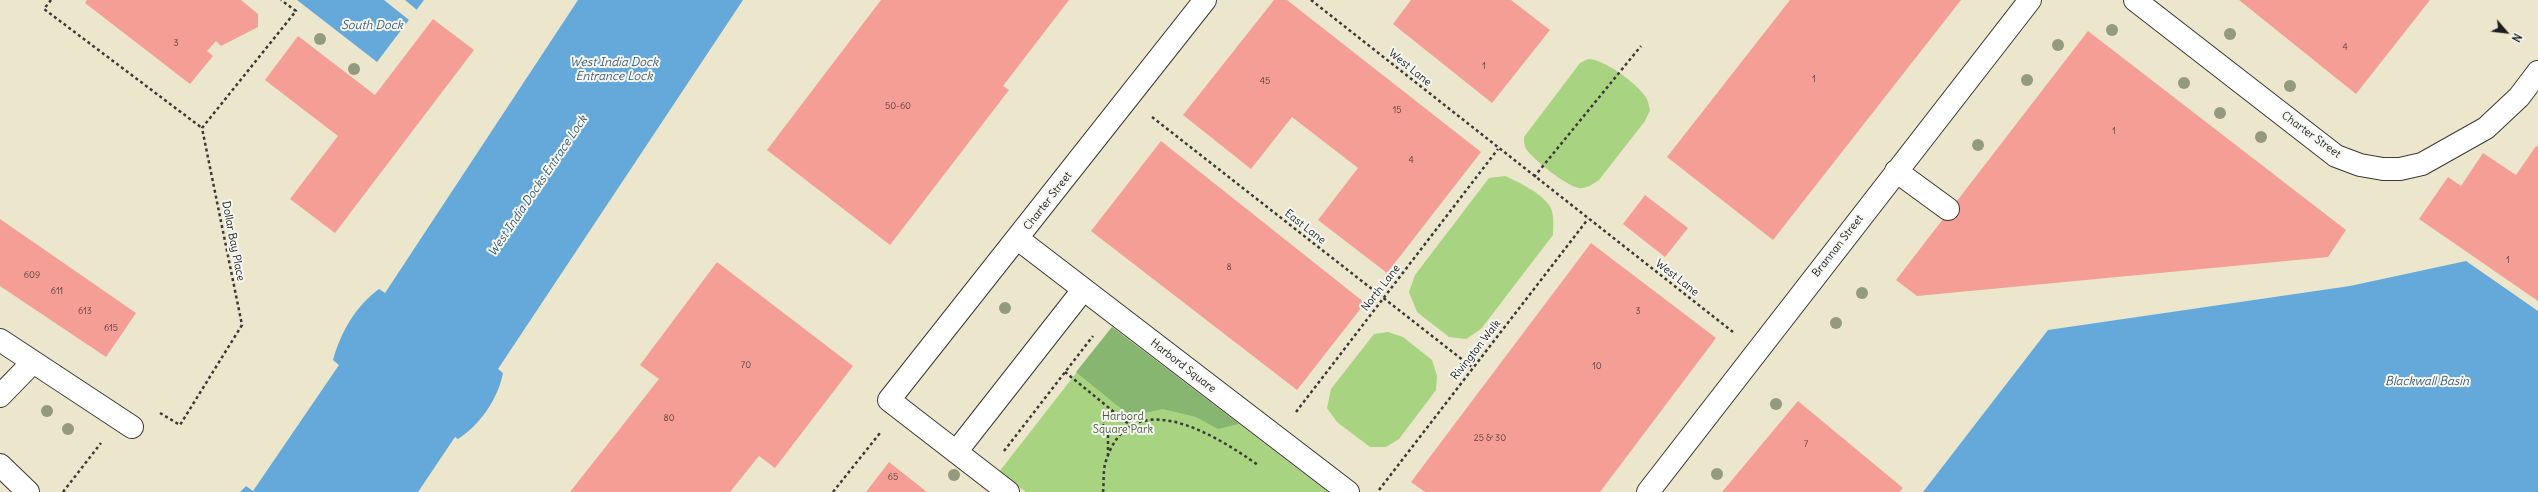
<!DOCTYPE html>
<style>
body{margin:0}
#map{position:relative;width:2538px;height:492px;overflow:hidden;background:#ebe6cc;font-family:Delius,sans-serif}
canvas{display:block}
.north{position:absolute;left:2486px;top:12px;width:40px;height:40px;-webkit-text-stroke:3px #f6f6f2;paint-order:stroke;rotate:118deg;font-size:11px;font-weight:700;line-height:16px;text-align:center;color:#1c1c1c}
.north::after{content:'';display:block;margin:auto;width:14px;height:18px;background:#1c1c1c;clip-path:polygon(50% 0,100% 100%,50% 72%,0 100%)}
</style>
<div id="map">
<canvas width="2538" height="492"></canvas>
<div class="north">N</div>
</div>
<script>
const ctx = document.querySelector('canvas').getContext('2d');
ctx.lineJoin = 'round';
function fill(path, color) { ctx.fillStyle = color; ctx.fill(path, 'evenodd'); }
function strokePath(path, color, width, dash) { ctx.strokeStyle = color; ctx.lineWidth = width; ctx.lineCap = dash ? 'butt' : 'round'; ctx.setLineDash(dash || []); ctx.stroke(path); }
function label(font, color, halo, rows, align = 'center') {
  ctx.font = font + ' Delius,sans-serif'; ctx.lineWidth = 4; ctx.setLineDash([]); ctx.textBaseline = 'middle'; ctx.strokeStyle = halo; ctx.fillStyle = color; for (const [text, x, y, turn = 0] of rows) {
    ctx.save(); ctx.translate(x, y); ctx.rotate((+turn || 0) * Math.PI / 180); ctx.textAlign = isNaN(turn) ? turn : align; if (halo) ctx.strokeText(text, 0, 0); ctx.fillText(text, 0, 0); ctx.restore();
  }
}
const green = new Path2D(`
 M1588,59C1604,59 1636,83 1645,96C1648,100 1649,106 1650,110L1645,121L1599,180C1593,184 1586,189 1579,188C1566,186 1534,160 1526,149C1524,145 1524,141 1524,137L1580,63Z
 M1505,176C1517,181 1541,193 1549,205C1555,213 1553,226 1553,235L1481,329L1466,339L1449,337L1417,312L1409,292L1415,275L1489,178Z
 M1112,327L1328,492H1026L999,472Z
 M1388,332L1403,337L1432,360L1437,376L1436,390L1399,439L1386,447H1370L1337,422L1327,408L1331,389L1374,334Z`);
const forest = new Path2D(`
 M1112,327L1239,424L1218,429L1196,417L1163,409L1130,416L1076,372Z`);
const water = new Path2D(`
 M297,0H424L377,62Z
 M578,0H743L498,369L503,373C498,399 480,425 458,439L455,437L418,492H240L246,486L253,491L339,365L333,360C341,332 355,307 379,289L385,293Z
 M2466,261L2538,311V492H1923L2048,330L2350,286Z`);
const pier = new Path2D(`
 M384,0H405L417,10L409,20Z`);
const building = new Path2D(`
 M87,0H241L258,14V27L221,46L216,41L207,51L213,56L190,84L85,3Z
 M881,0H1069L1003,86L1009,90L890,245L767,150Z
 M1274,0H1287L1481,152L1387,273L1318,220L1358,168L1292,117L1251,169L1183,115Z
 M1411,0H1511L1550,30L1492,103L1393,24Z
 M1790,0H1961L1773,240L1667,157Z
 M2239,0H2430L2356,94Z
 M433,19L474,50L335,233L290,199L338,136L265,80L298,36L375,95Z
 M2088,31L2346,230L2328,257L1917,296L1896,280Z
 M1161,141L1365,303L1297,390L1091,231Z
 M2536,146L2538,147V301L2419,219L2448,177L2461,186L2483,153L2516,175Z
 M1645,195L1688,228L1665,257L1623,224Z
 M0,219L136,313L106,357L0,286Z
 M1591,243L1716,338L1600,492H1425L1411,482Z
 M717,262L853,366L775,468L759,456L730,492H570L659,379L640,365Z
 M1798,401L1903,488L1899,492H1722Z
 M889,462L927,492H866Z`);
const path = new Path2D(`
 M51,0L44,9L202,128
 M1311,0L1733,332
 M1152,117L1473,368
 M1534,177L1641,46
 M1065,372L1130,425
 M1296,412L1498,149
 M160,413L180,425L242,325L202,128L296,11L281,0
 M1004,451L1093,336
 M1108,456V434L1102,423L1113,411
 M1379,490L1588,219
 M63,492L101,443
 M833,492L880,433
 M1103,492C1104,483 1103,473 1105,464C1129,381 1214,434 1258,465`);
const minor = new Path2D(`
 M2135,0L2336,156L2360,165L2383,169H2400L2422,164L2486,128L2519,97L2538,72
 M1896,171L1948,209
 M1018,239L1348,492
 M0,340L132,427
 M0,396L33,362
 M956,452L1083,290
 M1008,492L889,400L1205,0
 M1648,492L2030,0`);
const major = new Path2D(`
 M0,465L28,492`);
const trees = [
 [2112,30],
 [2230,34],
 [320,39],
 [2058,45],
 [354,69],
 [2027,80],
 [2184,83],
 [2290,86],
 [2220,113],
 [2261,137],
 [1978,145],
 [1862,293],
 [1005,308],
 [1836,323],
 [1776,404],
 [47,411],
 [68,429],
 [1717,474],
 [954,475]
];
const numberNames = [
 ["3",176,43],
 ["4",2345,47],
 ["1",1484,66],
 ["1",1814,79],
 ["45",1265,81],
 ["50-60",898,106],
 ["15",1397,110],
 ["1",2114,131],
 ["4",1411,160],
 ["1",2508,260],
 ["8",1229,267],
 ["609",32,275],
 ["611",57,291],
 ["613",85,311],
 ["3",1638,311],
 ["615",111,328],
 ["70",746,365],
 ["10",1597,366],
 ["80",669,418],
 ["25 & 30",1490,438],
 ["7",1806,444],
 ["65",893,477]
];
const streetNames = [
 ["West Lane",1410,68,39],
 ["Charter Street",2311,135,36],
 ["Charter Street",1048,201,-52],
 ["East Lane",1305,227,38],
 ["Dollar Bay Place",233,241,79],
 ["Brannan Street",1838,246,-52],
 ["West Lane",1677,278,38],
 ["North Lane",1381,288,-52],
 ["Rivington Walk",1476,350,-52],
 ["Harbord Square",1183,366,38]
];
const parkNames = [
 ["Harbord",1123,417],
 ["Square Park",1123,430]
];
const waterNames = [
 ["South Dock",372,26],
 ["West India Dock",614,63],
 ["Entrance Lock",614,77],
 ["West India Docks Entrace Lock",538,186,-56],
 ["Blackwall Basin",2427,382]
];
fill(green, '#a8d481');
fill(forest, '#86b66f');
fill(water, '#64a9da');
fill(pier, '#ebe6cc');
fill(building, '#f49e96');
strokePath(minor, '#3b3a36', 24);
strokePath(major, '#3b3a36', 24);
strokePath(path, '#3b3a36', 2.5, [3, 3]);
strokePath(minor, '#fff', 22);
strokePath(major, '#fff', 22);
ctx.fillStyle = '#949a7e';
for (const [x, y] of trees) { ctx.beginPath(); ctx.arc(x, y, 6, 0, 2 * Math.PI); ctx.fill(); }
label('9px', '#523c3a', null, numberNames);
label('11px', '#1c1c1c', '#f6f6f2', streetNames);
label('11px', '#4d5c3f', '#f6f6f2', parkNames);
label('italic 12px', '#3c5b71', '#f6f6f2', waterNames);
</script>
